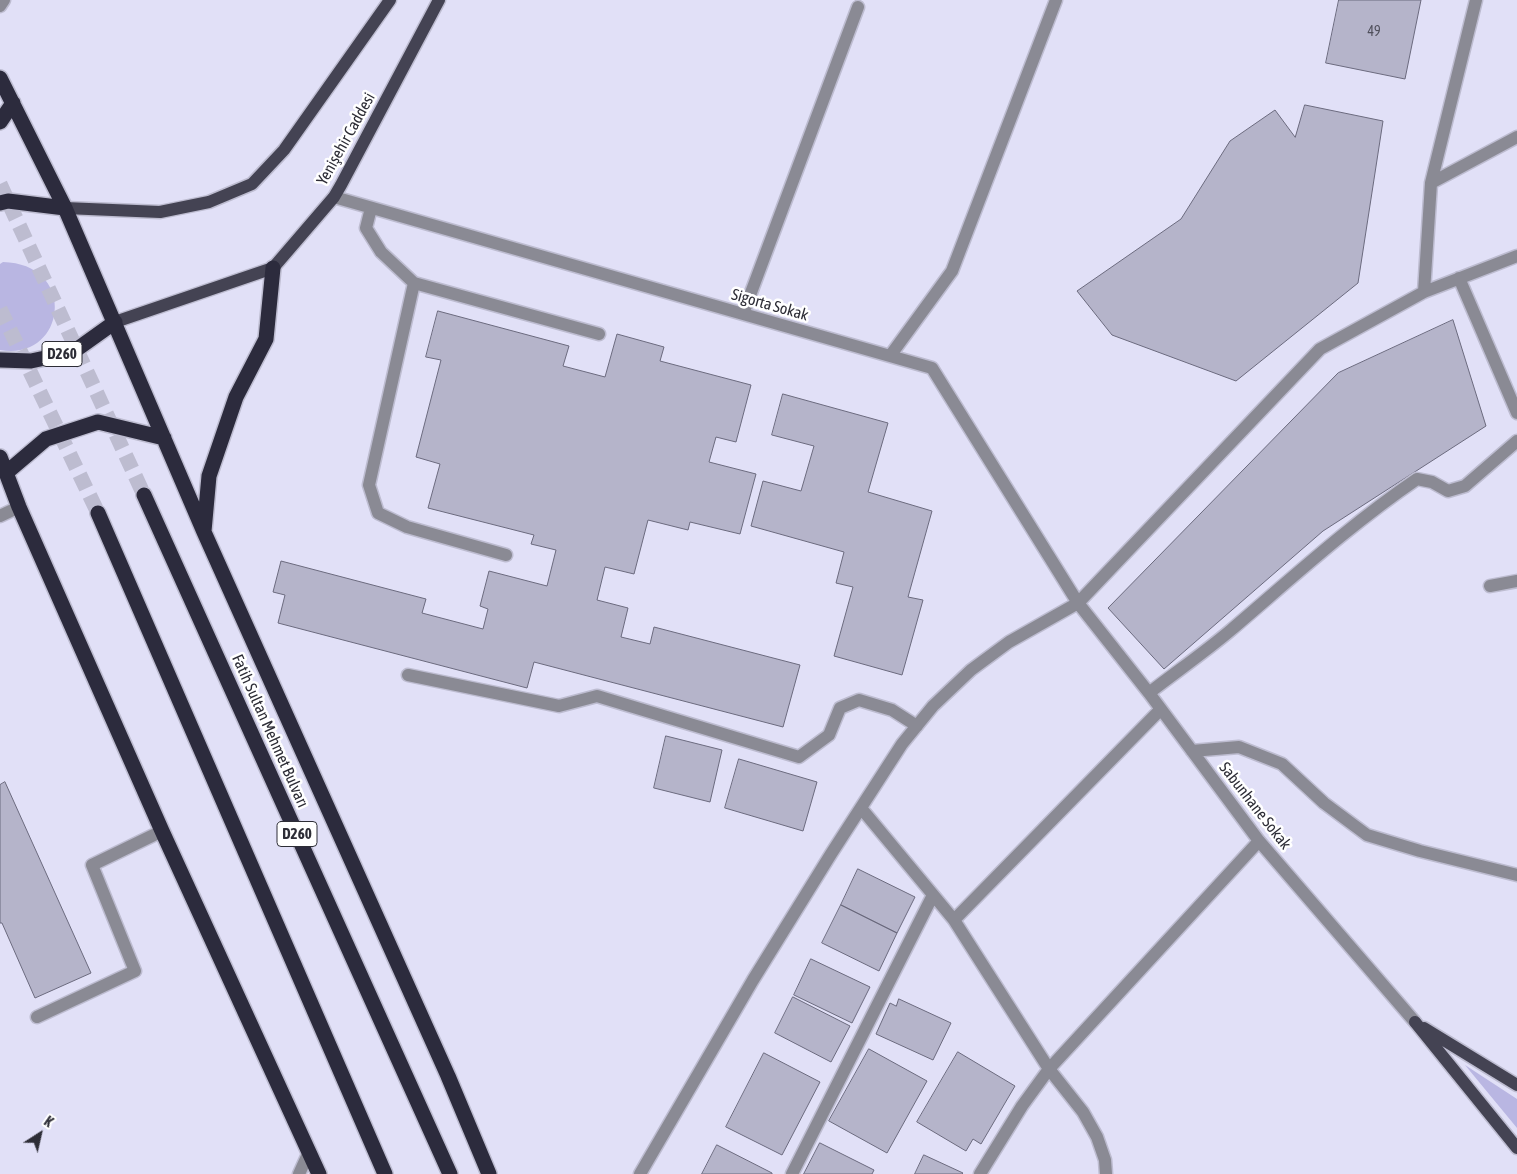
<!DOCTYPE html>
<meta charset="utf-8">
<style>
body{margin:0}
#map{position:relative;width:1517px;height:1174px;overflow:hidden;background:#e1e0f7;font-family:"Asap Condensed",sans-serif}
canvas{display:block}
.north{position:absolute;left:15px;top:1109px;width:50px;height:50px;-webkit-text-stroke:4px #fff;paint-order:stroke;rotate:35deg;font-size:14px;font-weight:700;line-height:20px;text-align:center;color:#2d2d36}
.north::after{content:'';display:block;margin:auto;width:18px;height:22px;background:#2d2d36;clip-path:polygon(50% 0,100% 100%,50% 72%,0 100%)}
</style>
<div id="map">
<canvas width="1517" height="1174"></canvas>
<div class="north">K</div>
</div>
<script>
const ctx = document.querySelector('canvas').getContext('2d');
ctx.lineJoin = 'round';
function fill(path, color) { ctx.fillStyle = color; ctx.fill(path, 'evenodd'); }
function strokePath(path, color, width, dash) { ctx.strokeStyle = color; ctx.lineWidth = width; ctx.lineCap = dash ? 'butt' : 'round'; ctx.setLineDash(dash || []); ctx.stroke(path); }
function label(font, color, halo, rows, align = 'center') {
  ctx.font = font + ' "Asap Condensed",sans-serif'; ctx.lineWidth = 5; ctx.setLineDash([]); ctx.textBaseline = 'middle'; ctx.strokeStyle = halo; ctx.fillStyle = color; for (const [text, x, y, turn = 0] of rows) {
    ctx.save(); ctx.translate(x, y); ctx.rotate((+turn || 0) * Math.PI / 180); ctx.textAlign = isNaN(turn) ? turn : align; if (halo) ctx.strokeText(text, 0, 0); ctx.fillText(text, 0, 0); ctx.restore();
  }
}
const green = new Path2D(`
 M3,262C79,264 66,362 0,350V264Z
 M1465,1065L1517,1099V1128Z`);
const building = new Path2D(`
 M1339,0H1421L1405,79L1326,63Z
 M1305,105L1383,121L1358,283L1236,381L1112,335L1077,291L1181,219L1230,141L1275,110L1295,137Z
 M438,311L569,346L563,366L605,377L617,334L664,347L660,361L751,385L736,442L716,437L709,462L756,474L740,534L690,522L688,530L648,520L634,574L605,567L597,600L628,608L621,637L650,644L654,627L800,665L783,727L534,662L527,688L278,623L285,595L273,592L281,561L426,599L422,613L483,629L488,609L480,606L489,571L547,586L556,550L531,544L534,535L428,508L440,464L416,457L441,360L426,357Z
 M1453,320L1486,426L1323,531L1164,669L1108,608L1338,373Z
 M783,394L888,423L868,492L932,511L908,597L923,600L902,675L834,656L853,587L836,583L844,552L751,526L763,481L801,491L814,446L772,435Z
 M666,736L722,750L710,802L654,788Z
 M739,759L817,782L803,831L725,808Z
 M5,782L91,973L35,998L2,923H0V785Z
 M858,869L915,897L897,933L841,905Z
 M841,905L897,933L879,971L822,943Z
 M811,959L870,987L852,1023L794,995Z
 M793,997L850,1026L831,1062L775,1033Z
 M899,999L951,1023L933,1060L876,1034L890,1003L896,1006Z
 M869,1049L927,1081L887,1153L829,1121Z
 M958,1052L1015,1086L981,1144L973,1139L966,1151L917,1122Z
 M764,1053L820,1082L782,1155L726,1127Z
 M820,1143L874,1170L872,1174H804Z
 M717,1145L772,1173V1174H702Z
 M924,1155L963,1173L962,1174H915Z`);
const highwayTunnel = new Path2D(`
 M0,184L144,495
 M0,309L98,513`);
const minor = new Path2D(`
 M0,6L4,0
 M1431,183L1517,137
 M334,197L932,368L1078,603L1149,693L1259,841L1415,1022
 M371,208L366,228L381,252L414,283
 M1459,278L1517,413
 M1424,292L1431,183L1476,0
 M743,314L858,7
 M890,356L952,271L1056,0
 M0,516L19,507
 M506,555L407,527L378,513L369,485L414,283L599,334
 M1490,586L1517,581
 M408,675L559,706L597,696L799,757L829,735L840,708L859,700L892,710L917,726
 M1149,693C1176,672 1205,652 1231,630C1292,578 1351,524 1417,479L1432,482L1448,491L1465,486L1517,441
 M1192,751L1239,747L1282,764L1324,803L1367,835L1420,851L1517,875
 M861,808L954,920L1049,1069L1083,1112L1097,1137L1105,1160L1106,1174
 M954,920L1161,709
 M37,1017L135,971L92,865L162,831
 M299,1174L309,1152
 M640,1174L753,980L831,854L902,744L933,706L971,670L1009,642L1078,603L1320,349L1424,292L1517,256
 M792,1174L933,895
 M980,1174L1022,1106L1049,1069L1259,841`);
const major = new Path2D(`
 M65,208L160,212L209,202L252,184L284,150L390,0
 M115,322L273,268L334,197L341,185L439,0
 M1415,1022L1517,1148
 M1424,1028L1517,1085`);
const highway = new Path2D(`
 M0,78L65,208L204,532L448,1076L489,1174
 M0,122L13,103
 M0,203L8,201L65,208
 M0,360L31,361L73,352L115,322
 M0,457L19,507L162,831L319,1174
 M6,473L46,439L98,422L164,438
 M144,495L450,1174
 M98,513L385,1174
 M204,531L209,476L236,397L266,339L273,268`);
const numberNames = [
 ["49",1374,32]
];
const shields = [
 [62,354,40],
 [297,834,40]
];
const shieldNames = [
 ["D260",62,354],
 ["D260",297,834]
];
const streetNames = [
 ["Yenişehir Caddesi",346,139,-61],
 ["Sigorta Sokak",770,305,16],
 ["Fatih Sultan Mehmet Bulvarı",270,731,66],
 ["Sabunhane Sokak",1255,806,52]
];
fill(green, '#b9b6e2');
fill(building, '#b5b4ca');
strokePath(building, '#6b6a7e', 1);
strokePath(highwayTunnel, '#bdbcd0', 15, [15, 8]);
strokePath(minor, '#bdbcd0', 15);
strokePath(major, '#bdbcd0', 15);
strokePath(highway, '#bdbcd0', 18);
strokePath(minor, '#8a8a94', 12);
strokePath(major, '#444353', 12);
strokePath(highway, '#2c2b3d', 15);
label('14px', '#4f4f5b', null, numberNames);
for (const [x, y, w] of shields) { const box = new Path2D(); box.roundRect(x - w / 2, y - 12.5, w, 25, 4); ctx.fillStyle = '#fff'; ctx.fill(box); strokePath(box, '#2d2d36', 1); }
label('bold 15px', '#2d2d36', null, shieldNames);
label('16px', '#2d2d36', '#fff', streetNames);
</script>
